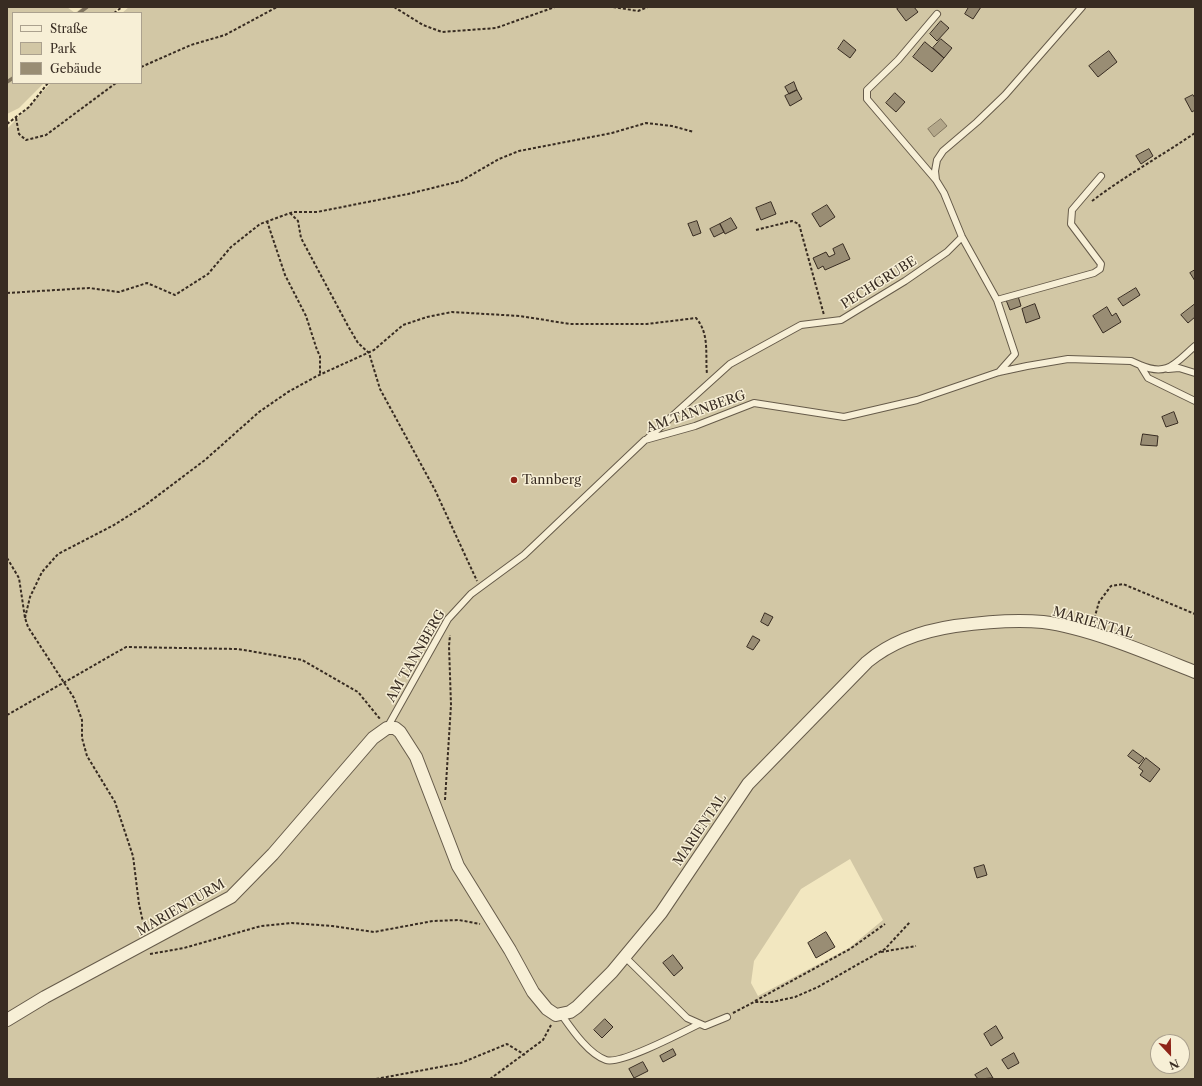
<!DOCTYPE html>
<meta charset="utf-8">
<style>
body{margin:0}
#map{position:relative;width:1202px;height:1086px;overflow:hidden;background:#f2e7c0;font-family:"Libre Caslon Text",serif}
canvas{display:block}
.frame{position:absolute;inset:0;border:8px solid #382c22;pointer-events:none}
.legend{position:absolute;left:12px;top:12px;width:130px;height:72px;box-sizing:border-box;background:#f7efd6;border:1px solid #aba18e;margin:0;padding:5px 7px;list-style:none;font-size:12px;color:#382c22}
.legend li{display:flex;align-items:center;gap:8px;height:20px}
.legend b{width:20px;border:1px solid #aba18e}
.north{position:absolute;left:1150px;top:1034px;width:40px;height:40px;box-sizing:border-box;background:#f7efd6;border:1px solid #aba18e;border-radius:50%;rotate:158deg;font-size:11px;font-weight:700;line-height:16px;text-align:center;color:#382c22}
.north::after{content:'';display:block;margin:auto;width:14px;height:18px;background:#8f2418;clip-path:polygon(50% 0,100% 100%,50% 72%,0 100%)}
</style>
<div id="map">
<canvas width="1202" height="1086"></canvas>
<div class="frame"></div>
<ul class="legend">
<li><b style="height:5px;background:#f7efd6"></b>Straße</li>
<li><b style="height:11px;background:#d2c7a5"></b>Park</li>
<li><b style="height:11px;background:#998d74"></b>Gebäude</li>
</ul>
<div class="north">N</div>
</div>
<script>
const ctx = document.querySelector('canvas').getContext('2d');
ctx.lineJoin = 'round';
function fill(path, color) { ctx.fillStyle = color; ctx.fill(path, 'evenodd'); }
function strokePath(path, color, width, dash) { ctx.strokeStyle = color; ctx.lineWidth = width; ctx.lineCap = dash ? 'butt' : 'round'; ctx.setLineDash(dash || []); ctx.stroke(path); }
function label(font, color, halo, rows, align = 'center') {
  ctx.font = font + ' "Libre Caslon Text",serif'; ctx.lineWidth = 3; ctx.setLineDash([]); ctx.textBaseline = 'middle'; ctx.strokeStyle = halo; ctx.fillStyle = color; for (const [text, x, y, turn = 0] of rows) {
    ctx.save(); ctx.translate(x, y); ctx.rotate((+turn || 0) * Math.PI / 180); ctx.textAlign = isNaN(turn) ? turn : align; if (halo) ctx.strokeText(text, 0, 0); ctx.fillText(text, 0, 0); ctx.restore();
  }
}
const green = new Path2D(`
 M7,7H67L75,13H13V83H44L19,108L7,114Z
 M83,7H119L113,13H75Z
 M129,7H1195V1079H7V129L51,83H141V13H122ZM850,859L883,920L849,948L758,996L751,983L754,961L801,889ZM1158,1042H1182V1066H1158Z`);
const water = new Path2D(`
 M941,119L947,126L934,137L928,129Z`);
const stream = new Path2D(`
 M79,13L87,7
 M7,82L13,78`);
const building = new Path2D(`
 M900,7H914L918,12L906,21L897,9Z
 M969,7H981L973,19L965,14Z
 M941,21L949,28L937,41L930,34Z
 M941,39L952,48L944,58L933,48Z
 M844,40L856,50L850,58L838,49Z
 M925,42L944,58L932,72L913,57Z
 M1109,51L1117,62L1098,77L1089,66Z
 M794,82L797,90L789,94L785,87Z
 M797,90L802,99L790,106L785,96Z
 M895,93L905,102L896,112L886,103Z
 M1193,95L1195,98V110L1192,112L1185,99Z
 M1149,149L1153,156L1141,164L1136,156Z
 M771,202L776,214L761,220L756,208Z
 M827,205L835,217L820,227L812,214Z
 M731,218L737,228L725,234L720,224Z
 M697,221L701,233L693,236L688,224Z
 M720,224L724,232L714,237L710,229Z
 M843,244L850,259L825,270L823,266L818,269L813,258L826,252L829,257L835,254L833,249Z
 M1195,270V281L1190,273Z
 M1136,288L1140,295L1123,306L1118,299Z
 M1018,296L1021,306L1010,310L1006,300Z
 M1035,304L1040,318L1026,323L1022,309Z
 M1195,304V317L1188,323L1181,315Z
 M1107,307L1112,316L1116,313L1121,322L1103,333L1093,316Z
 M1174,412L1178,423L1166,427L1162,417Z
 M1143,434L1158,436L1157,446L1141,445Z
 M765,613L773,617L768,626L761,622Z
 M753,636L760,640L753,650L747,647Z
 M1133,750L1144,758L1139,764L1128,756Z
 M1146,758L1160,769L1150,782L1140,775L1143,771L1139,768Z
 M984,865L987,875L977,878L974,868Z
 M826,932L835,947L816,958L808,943Z
 M673,955L683,968L674,976L663,963Z
 M605,1019L613,1027L602,1038L594,1030Z
 M996,1026L1003,1038L991,1046L984,1034Z
 M673,1049L676,1055L663,1062L660,1056Z
 M1014,1053L1019,1063L1008,1069L1002,1060Z
 M643,1062L648,1071L634,1078L629,1069Z
 M987,1068L993,1078L978,1079L975,1075Z`);
const path = new Path2D(`
 M394,7L423,25L442,32L496,28L555,7
 M613,7L638,11L648,7
 M114,13L122,7
 M141,67L191,45L225,35L277,7
 M16,118L19,134L26,140L46,135L116,83
 M7,124L29,107L48,83
 M7,140V142
 M1092,201C1125,176 1161,156 1195,133
 M290,213L298,221L301,238L348,326L358,343L369,353L380,389L435,490L477,581
 M267,221L285,275L306,316L317,350L320,356V374
 M756,230L792,221L799,224L824,315
 M7,293L89,288L119,292L147,283L175,295L208,274L231,247L260,224L293,212H317L408,194L461,181L499,159L519,151L612,133L646,123L672,126L694,132
 M7,558L19,578L25,618L28,627L74,698L82,720V738L87,756L115,802L133,856L139,904L145,931
 M25,618L30,597L42,572L58,554L114,525L144,506L205,460L259,412L288,392L317,376L374,350L403,325L427,317L452,312L520,316L570,324H647L696,318C710,334 705,355 707,374
 M1093,623L1099,602L1111,586L1123,584L1195,614
 M7,715L126,647L238,649L302,660L358,692L380,719
 M445,800L451,705L449,646L450,635
 M881,952L916,946
 M150,954L184,948L261,926L292,923L332,926L374,932L433,921L459,920L480,924
 M755,1001L850,949L885,924
 M733,1013L754,1002H772L795,997L818,987L885,949L910,922
 M376,1079L461,1063L507,1044L525,1055
 M490,1079L543,1040L551,1025`);
const service = new Path2D(`
 M936,180L867,99V90L898,60L937,14
 M997,300L1094,273L1100,269L1101,264L1071,224L1072,210L1101,176
 M1140,365C1168,377 1175,363 1195,346
 M1168,369L1179,368L1195,373
 M999,372L1015,354L997,300L962,237L944,193L936,180L935,171L937,160L943,151L977,122L1005,95L1082,7
 M647,439L730,364L801,325L841,320L905,281L947,252L962,237
 M387,728L448,619L471,594L524,555L645,440L695,426L754,403L844,417L917,400L999,372L1027,366L1068,359L1131,361L1140,365L1148,378L1195,401
 M625,957L687,1018L705,1026L727,1017
 M561,1014C571,1028 588,1054 606,1060C620,1065 683,1032 699,1024`);
const minor = new Path2D(`
 M7,1020L45,997L231,897L273,854L373,738L387,728H395L400,732L416,757L458,866L510,950L533,992L547,1009L556,1015L570,1012L577,1007L612,972L661,913L748,784L867,662C892,641 922,631 955,626C984,622 1013,619 1043,622C1090,628 1150,654 1195,672`);
const markers = [
 [514,480,4,"#8f2418"]
];
const streetNames = [
 ["PECHGRUBE",879,283,-32],
 ["AM TANNBERG",696,412,-19],
 ["MARIENTAL",1093,623,16],
 ["AM TANNBERG",416,656,-60],
 ["MARIENTAL",700,830,-56],
 ["MARIENTURM",181,908,-30]
];
const poiNames = [
 ["Tannberg",522,480]
];
fill(green, '#d2c7a5');
fill(water, '#b3a78a');
strokePath(water, '#827660', 1);
strokePath(stream, '#827660', 3.5);
fill(building, '#998d74');
strokePath(building, '#382c22', 1);
strokePath(service, '#665b4a', 8);
strokePath(minor, '#665b4a', 14);
strokePath(path, '#382c22', 2, [3, 2]);
strokePath(service, '#f7efd6', 6);
strokePath(minor, '#f7efd6', 12);
for (const [x, y, r, color] of markers) { const dot = new Path2D(); dot.arc(x, y, r, 0, 2 * Math.PI); ctx.fillStyle = color; ctx.fill(dot); strokePath(dot, '#f7efd6', 1.5); }
label('13px', '#382c22', '#f7efd6', streetNames);
label('13px', '#382c22', '#f7efd6', poiNames, 'left');
</script>
